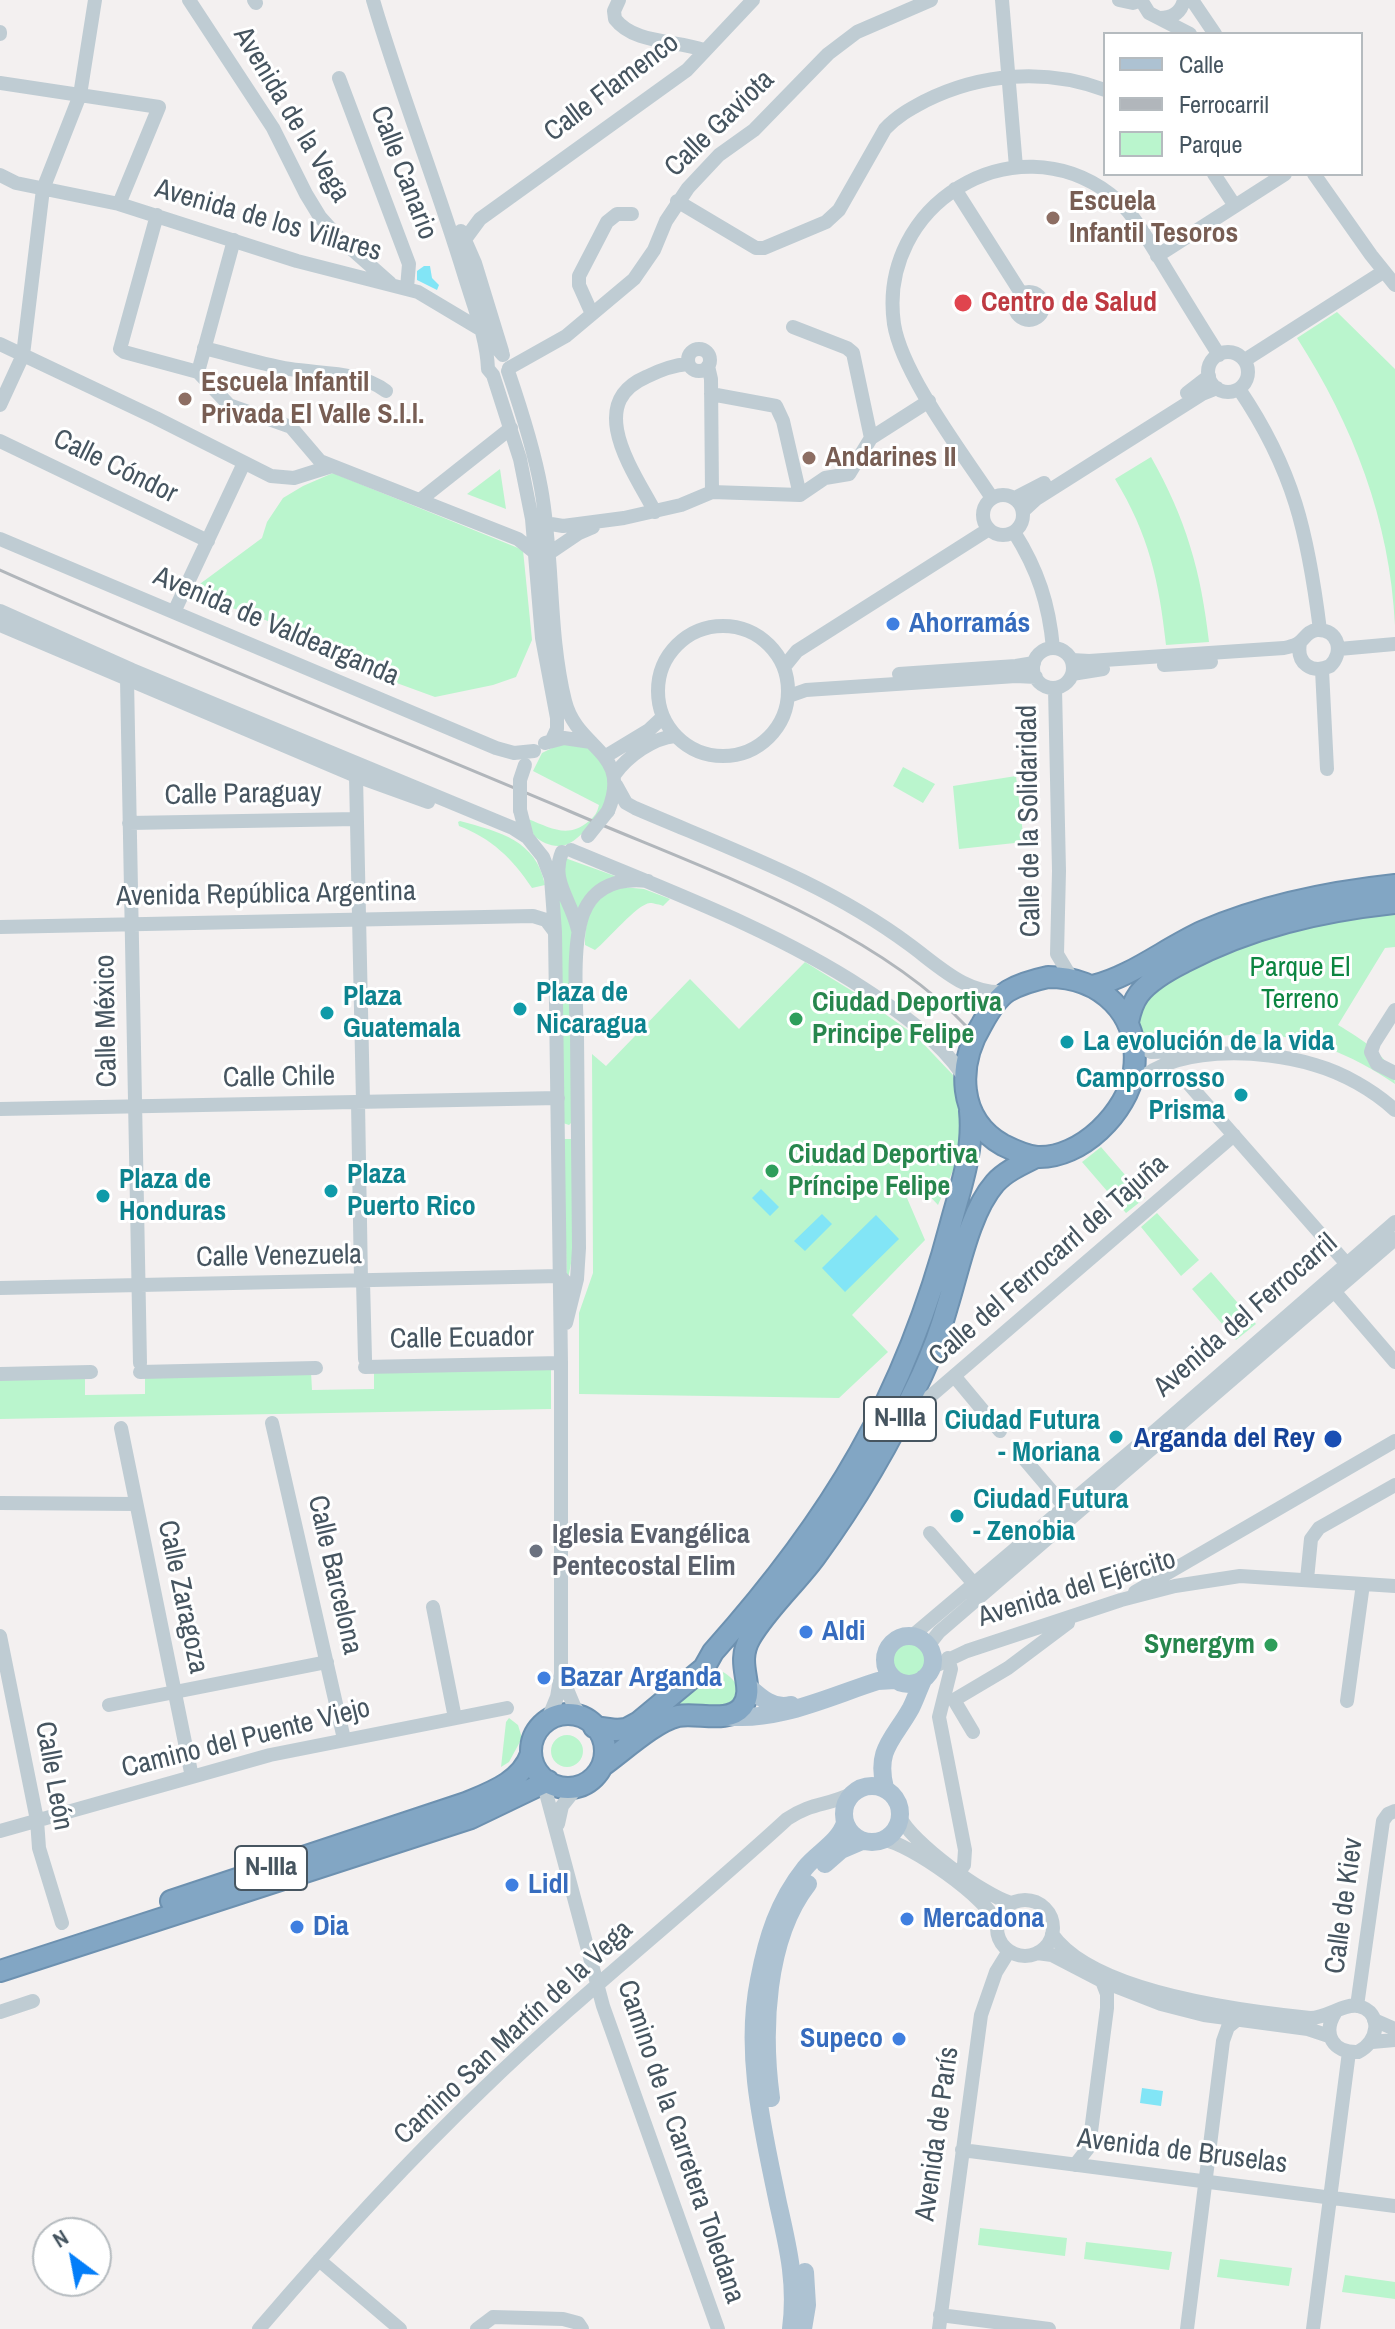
<!DOCTYPE html>
<meta charset="utf-8">
<style>
body{margin:0}
#map{position:relative;width:1395px;height:2329px;overflow:hidden;background:#f3f0f0;font-family:"Archivo Narrow",sans-serif}
canvas{display:block}
.legend{position:absolute;left:1103px;top:32px;width:260px;height:144px;box-sizing:border-box;background:#fff;border:2px solid #b5bbbf;margin:0;padding:10px 14px;list-style:none;font-size:24px;color:#465560}
.legend li{display:flex;align-items:center;gap:16px;height:40px}
.legend b{width:40px;border:2px solid #b5bbbf}
.north{position:absolute;left:32px;top:2217px;width:80px;height:80px;box-sizing:border-box;background:#fff;border:2px solid #b5bbbf;border-radius:50%;rotate:328deg;font-size:22px;font-weight:700;line-height:32px;text-align:center;color:#465560}
.north::after{content:'';display:block;margin:auto;width:28px;height:36px;background:#047ef9;clip-path:polygon(50% 0,100% 100%,50% 72%,0 100%)}
</style>
<div id="map">
<canvas width="1395" height="2329"></canvas>
<ul class="legend">
<li><b style="height:10px;background:#adc2d2"></b>Calle</li>
<li><b style="height:10px;background:#b1b6bb"></b>Ferrocarril</li>
<li><b style="height:22px;background:#baf5cd"></b>Parque</li>
</ul>
<div class="north">N</div>
</div>
<script>
const ctx = document.querySelector('canvas').getContext('2d');
ctx.lineJoin = 'round';
function fill(path, color) { ctx.fillStyle = color; ctx.fill(path, 'evenodd'); }
function strokePath(path, color, width, dash) { ctx.strokeStyle = color; ctx.lineWidth = width; ctx.lineCap = dash ? 'butt' : 'round'; ctx.setLineDash(dash || []); ctx.stroke(path); }
function label(font, color, halo, rows, align = 'center') {
  ctx.font = font + ' "Archivo Narrow",sans-serif'; ctx.lineWidth = 6; ctx.setLineDash([]); ctx.textBaseline = 'middle'; ctx.strokeStyle = halo; ctx.fillStyle = color; for (const [text, x, y, turn = 0] of rows) {
    ctx.save(); ctx.translate(x, y); ctx.rotate((+turn || 0) * Math.PI / 180); ctx.textAlign = isNaN(turn) ? turn : align; if (halo) ctx.strokeText(text, 0, 0); ctx.fillText(text, 0, 0); ctx.restore();
  }
}
const green = new Path2D(`
 M1337,312L1395,369V625C1390,520 1353,425 1297,338Z
 M1151,457C1186,519 1201,571 1209,642L1166,645C1159,581 1149,535 1115,479Z
 M500,469L506,509L467,494Z
 M333,473L523,550L532,640L516,677L493,685L435,697L320,655L325,642L189,592L262,538L267,522L283,498L303,486Z
 M560,744C569,745 582,744 590,749C603,757 612,776 609,791C607,807 582,838 568,844C556,849 544,844 534,836L528,819C551,828 568,839 589,821C595,816 597,813 599,805L533,771L542,753Z
 M903,767L935,784L923,803L893,786Z
 M1016,776L1024,842L959,849L953,786Z
 M460,821C500,832 536,840 545,885L532,888C513,859 491,838 459,826L458,822Z
 M565,858L615,876L579,913L564,881Z
 M622,887L644,889L670,899L663,906C661,905 653,903 650,903C637,904 608,940 595,950L585,945C585,916 593,896 622,887Z
 M558,894L572,911V1122L569,1125L563,1123Z
 M1395,912V947L1385,948L1338,1025C1358,1037 1395,1059 1395,1084C1344,1048 1283,1027 1220,1036C1206,1038 1169,1051 1159,1049C1153,1048 1147,1043 1142,1041L1136,1019L1138,1012L1156,988L1235,944L1321,923Z
 M805,962L857,994L916,1036L953,1075L965,1130L960,1154L938,1205L922,1188L907,1198L925,1240L852,1315L888,1352L839,1398L579,1394V1313L593,1273L592,1054L606,1066L690,979L739,1029Z
 M563,1139H574V1248L567,1284Z
 M1101,1147L1145,1198L1126,1213L1082,1162Z
 M1157,1213L1199,1260L1181,1276L1141,1227Z
 M1211,1272L1256,1324L1236,1340L1192,1289Z
 M551,1367V1409L0,1419V1378L85,1376V1395L145,1394V1376L311,1372L312,1390L374,1389V1371Z
 M892 1660a17 17 0 1 1 34 0a17 17 0 1 1-34 0Z
 M723,1672C735,1679 742,1688 733,1702L614,1749L611,1738L709,1673Z
 M509,1718L518,1725L522,1738L509,1762L501,1767L506,1722Z
 M551 1751a16 16 0 1 1 32 0a16 16 0 1 1-32 0Z
 M980,2228L1067,2238L1065,2256L978,2245Z
 M1086,2242L1172,2252L1169,2270L1084,2259Z
 M1220,2259L1292,2268L1289,2286L1217,2277Z
 M1345,2275L1395,2282V2299L1342,2292Z`);
const water = new Path2D(`
 M424,266H430L432,278L439,285L437,290L417,280V271Z
 M761,1189L779,1207L770,1216L752,1198Z
 M822,1214L832,1224L805,1251L794,1241Z
 M876,1215L899,1239L845,1292L822,1268Z
 M1142,2088L1163,2091L1161,2106L1140,2103Z`);
const minor = new Path2D(`
 M189,0L273,128L306,194L320,217L338,237L390,283
 M254,0L256,3
 M373,0C400,92 436,182 464,274C473,304 487,338 488,369L493,375L520,459L532,519L542,638L557,718V729L552,740
 M619,0L614,11L615,19C634,44 676,40 704,50
 M1002,0L1016,167
 M1119,0L1133,3L1141,0
 M1141,0L1149,13L1190,34
 M1192,0L1215,34
 M1160,18C1172,18 1181,13 1184,0
 M0,34V32
 M339,78L409,264L407,288
 M0,83L159,107L119,204
 M1214,174L1235,206
 M1314,174L1371,255L1395,285
 M0,175L16,183L119,204L297,261L418,292L480,329L503,355
 M955,189L1021,293
 M677,201L756,248H764L826,222L839,210L885,129C897,116 910,109 925,101C981,73 1046,68 1105,90
 M157,215L120,349L124,352L198,372L234,240
 M461,231L475,263L502,351
 M466,238L480,219L687,70L753,0
 M1157,256L1285,174
 M1015 306a14 14 0 1 1 28 0a14 14 0 1 1-28 0Z
 M592,314L579,285V276L607,222L617,214H632
 M793,327L847,348L853,353L871,438
 M0,344L156,418L271,476L294,478L332,466
 M204,348C232,355 261,364 290,369C321,374 360,371 386,391
 M688 360a11 11 0 1 1 22 0a11 11 0 1 1-22 0Z
 M1208 372a20 20 0 1 1 40 0a20 20 0 1 1-40 0Z
 M1245,360L1383,272
 M708,366L711,379L712,492
 M509,368L566,336L634,279L654,250L666,221L688,188L719,155L754,130L828,54L857,32L931,0
 M508,371C521,409 534,449 541,488C554,559 548,632 565,701C577,750 633,751 608,811
 M198,372L229,405L291,427L320,461L518,539L533,551
 M1239,389C1294,470 1308,534 1320,630
 M1187,393L1209,376
 M711,394L776,406L783,421L800,495
 M0,405L23,355L43,189L80,95L95,0
 M0,441L208,541
 M983 515a20 20 0 1 1 40 0a20 20 0 1 1-40 0Z
 M992,498C963,454 902,374 894,324C877,205 1013,121 1110,194C1132,211 1144,234 1158,256C1178,289 1198,322 1219,355
 M1015,498L1044,483
 M420,500L511,428
 M1023,511L1036,499L1202,394L1217,388
 M655,512C634,472 584,404 646,377C660,370 673,365 688,364
 M545,523L563,526L624,518L681,505L712,492L800,495L825,478L849,474L871,438L929,401
 M1014,532C1038,570 1049,604 1053,648
 M0,539L496,748L514,753L534,751
 M548,554L579,533L593,527
 M0,611L132,670L513,828L527,837
 M174,612L244,463
 M0,625L356,776L428,802
 M658 691a65 65 0 1 1 130 0a65 65 0 1 1-130 0Z
 M1033 668a20 20 0 1 1 40 0a20 20 0 1 1-40 0Z
 M1339,649L1395,644
 M1072,660L1089,661L1284,648C1289,647 1293,646 1297,644C1305,640 1306,631 1317,630C1339,629 1344,653 1330,666C1312,674 1296,664 1300,643
 M1164,665L1211,662
 M784,667L797,651L989,529
 M1322,670L1327,769
 M899,674L1016,666L1034,663
 M1072,674L1103,669
 M127,679L140,1363
 M1055,688L1059,871L1057,954L1072,979
 M789,696L806,690L1016,676L1036,677
 M545,743L564,738L591,742
 M606,756L649,730L663,717
 M615,774C628,756 653,738 675,736
 M356,776L363,1102
 M616,785L626,803L635,808C730,849 827,883 910,945C940,967 967,995 1006,992
 M520,810L527,837L543,857L551,878L555,932L561,1363V1674L557,1697L548,1719
 M129,823L357,819
 M571,850C671,892 772,929 863,988C900,1012 938,1039 963,1075
 M562,852C550,881 571,899 578,930
 M0,927L533,916L546,920L555,932
 M1395,1010L1374,1043L1371,1052L1377,1064L1395,1073
 M1133,1042L1151,1052L1183,1051
 M1187,1082L1353,1271
 M1129,1090C1167,1043 1263,1049 1315,1065C1343,1073 1373,1090 1395,1110
 M358,1102L361,1281
 M0,1109L558,1098
 M363,1281L365,1359
 M0,1288L560,1276L574,1291
 M1334,1291L1395,1362
 M566,1323L577,1279L579,1248C578,1177 578,1106 577,1035C576,1001 572,945 583,914C594,885 620,878 648,881
 M365,1367L561,1363
 M140,1372L316,1368
 M0,1374L91,1372
 M955,1377L1000,1431
 M904,1419L1234,1135
 M272,1423L344,1739
 M121,1428L192,1777
 M1020,1454L1065,1507
 M0,1503L136,1504
 M930,1533L975,1585
 M1307,1579L1311,1539L1319,1528L1395,1485
 M1135,1592L1395,1441
 M433,1607L455,1718
 M0,1636L37,1820L39,1848L62,1923
 M912,1636L1156,1430L1395,1222
 M928,1646L939,1632L1395,1239
 M948,1658L951,1669L939,1717L965,1850L964,1865L959,1872
 M931,1668L967,1651L1121,1600L1175,1586L1240,1576L1395,1586
 M561,1675L574,1706L583,1719
 M1347,1701L1363,1584
 M109,1705L327,1662
 M973,1732L954,1700L1008,1668L1068,1623
 M542,1778L603,2006L718,2329
 M900,1817C911,1842 985,1896 1011,1903
 M558,1824L562,1806L578,1786
 M0,1831L270,1755L507,1708
 M884,1840C909,1843 988,1899 997,1923
 M997 1928a28 28 0 1 1 56 0a28 28 0 1 1-56 0Z
 M1052,1934C1093,1993 1242,2011 1310,2018C1327,2018 1344,2003 1358,2006C1384,2012 1378,2043 1358,2052C1333,2053 1322,2034 1335,2013
 M1037,1953L1052,1955L1102,1981L1161,2004L1204,2015L1308,2029L1329,2036
 M1357,2006L1383,1821L1388,1814L1395,1811
 M0,2012L33,2001
 M1374,2020L1395,2029
 M1372,2042L1395,2040
 M962,2150L1395,2206
 M1075,2165L1089,2147L1107,2008V1994L1102,1981
 M319,2260L400,2329
 M940,2315L1049,2329
 M259,2329C330,2246 404,2165 483,2089C580,1995 687,1911 787,1819C812,1802 827,1806 851,1794
 M477,2329L493,2317L563,2319L578,2323L582,2329
 M939,2329L981,2015L996,1972L1009,1951
 M1187,2329L1223,2041L1228,2027L1238,2019
 M1313,2329L1349,2052`);
const major = new Path2D(`
 M885 1660a24 24 0 1 1 48 0a24 24 0 1 1-48 0Z
 M748,1686C760,1697 774,1710 791,1705
 M725,1716C776,1723 830,1696 878,1681L895,1680
 M844 1814a28 28 0 1 1 56 0a28 28 0 1 1-56 0Z
 M885,1788C875,1749 894,1739 911,1708C916,1698 919,1688 924,1678
 M825,1864L841,1850L862,1841
 M771,2098C762,2032 765,1939 808,1884
 M791,2329C797,2283 788,2247 778,2203C763,2130 744,2054 759,1980C767,1938 778,1902 805,1868C817,1853 839,1842 845,1823
 M803,2329L807,2305L805,2272`);
const highway = new Path2D(`
 M1048,977C1101,977 1141,1014 1134,1070C1128,1112 1081,1159 1037,1157C1026,1156 1013,1150 1003,1145C957,1119 957,1065 982,1024C988,1013 997,998 1008,991C1020,984 1034,980 1048,977Z
 M1093,986C1133,976 1166,948 1204,931C1264,905 1330,892 1395,885
 M1128,1022C1130,1012 1133,1002 1139,994C1150,980 1168,970 1184,962C1250,927 1321,911 1395,903
 M531 1751a37 37 0 1 1 74 0a37 37 0 1 1-74 0Z
 M594,1727L616,1730L626,1729L639,1722L704,1668L713,1652C832,1519 905,1398 951,1223C961,1186 974,1150 970,1111
 M602,1766C622,1752 655,1721 678,1716C697,1712 728,1724 742,1707C757,1687 734,1666 750,1638C767,1609 795,1584 815,1557C857,1500 892,1439 922,1375C932,1353 941,1329 947,1307C959,1269 969,1213 995,1183C1006,1171 1022,1164 1036,1157
 M171,1901L466,1803C492,1792 521,1782 531,1754
 M0,1971L471,1818L548,1781`);
const rail = new Path2D(`
 M0,570C188,654 379,731 569,811C696,866 870,924 966,1026`);
const minorBridge = new Path2D(`
 M520,810V780L525,765
 M588,836L608,811`);
const markers = [
 [1053,218,8,"#8d6e63"],
 [963,303,10,"#e0444e"],
 [185,399,8,"#8d6e63"],
 [809,458,8,"#8d6e63"],
 [893,624,8,"#3f7fe0"],
 [520,1009,8,"#0f9aa8"],
 [327,1013,8,"#0f9aa8"],
 [796,1019,8,"#2e9e5b"],
 [1067,1042,8,"#0f9aa8"],
 [1241,1095,8,"#0f9aa8"],
 [772,1171,8,"#2e9e5b"],
 [331,1191,8,"#0f9aa8"],
 [103,1196,8,"#0f9aa8"],
 [1116,1437,8,"#0f9aa8"],
 [1333,1439,10,"#1a4fb4"],
 [957,1516,8,"#0f9aa8"],
 [536,1551,8,"#6b7280"],
 [806,1632,8,"#3f7fe0"],
 [1271,1645,8,"#2e9e5b"],
 [544,1678,8,"#3f7fe0"],
 [512,1885,8,"#3f7fe0"],
 [907,1919,8,"#3f7fe0"],
 [297,1927,8,"#3f7fe0"],
 [899,2039,8,"#3f7fe0"]
];
const shields = [
 [900,1419,72],
 [271,1868,72]
];
const shieldNames = [
 ["N-IIIa",900,1419],
 ["N-IIIa",271,1868]
];
const streetNames = [
 ["Calle Flamenco",612,88,-37],
 ["Avenida de la Vega",291,115,59],
 ["Calle Gaviota",720,124,-44],
 ["Calle Canario",403,173,69],
 ["Avenida de los Villares",268,221,16],
 ["Calle Cóndor",115,467,26],
 ["Avenida de Valdearganda",276,627,23],
 ["Calle Paraguay",243,795,-1],
 ["Calle de la Solidaridad",1030,821,-91],
 ["Avenida República Argentina",266,895,-1],
 ["Calle México",107,1021,-91],
 ["Calle Chile",279,1078,-1],
 ["Calle Venezuela",279,1257,-1],
 ["Calle del Ferrocarrl del Tajuña",1049,1261,-41],
 ["Avenida del Ferrocarril",1246,1316,-41],
 ["Calle Ecuador",462,1339,-1],
 ["Calle Barcelona",334,1575,77],
 ["Avenida del Ejército",1077,1589,-17],
 ["Calle Zaragoza",182,1597,78],
 ["Camino del Puente Viejo",246,1739,-14],
 ["Calle León",53,1776,80],
 ["Calle de Kiev",1345,1906,-82],
 ["Camino San Martín de la Vega",514,2033,-43],
 ["Avenida de París",938,2134,-82],
 ["Camino de la Carretera Toledana",680,2142,71],
 ["Avenida de Bruselas",1182,2152,7]
];
const educationNames = [
 ["Escuela",1069,202],
 ["Infantil Tesoros",1069,234],
 ["Escuela Infantil",201,383],
 ["Privada El Valle S.l.l.",201,415],
 ["Andarines II",825,458]
];
const healthNames = [
 ["Centro de Salud",981,303]
];
const shopNames = [
 ["Ahorramás",909,624],
 ["Aldi",822,1632],
 ["Bazar Arganda",560,1678],
 ["Lidl",528,1885],
 ["Mercadona",923,1919],
 ["Dia",313,1927],
 ["Supeco",883,2039,"right"]
];
const parkNames = [
 ["Parque El",1300,968],
 ["Terreno",1300,1000]
];
const cultureNames = [
 ["Plaza de",536,993],
 ["Nicaragua",536,1025],
 ["Plaza",343,997],
 ["Guatemala",343,1029],
 ["La evolución de la vida",1083,1042],
 ["Camporrosso",1225,1079,"right"],
 ["Prisma",1225,1111,"right"],
 ["Plaza",347,1175],
 ["Puerto Rico",347,1207],
 ["Plaza de",119,1180],
 ["Honduras",119,1212],
 ["Ciudad Futura",1100,1421,"right"],
 ["- Moriana",1100,1453,"right"],
 ["Ciudad Futura",973,1500],
 ["- Zenobia",973,1532]
];
const leisureNames = [
 ["Ciudad Deportiva",812,1003],
 ["Principe Felipe",812,1035],
 ["Ciudad Deportiva",788,1155],
 ["Príncipe Felipe",788,1187],
 ["Synergym",1255,1645,"right"]
];
const transitNames = [
 ["Arganda del Rey",1315,1439]
];
const worshipNames = [
 ["Iglesia Evangélica",552,1535],
 ["Pentecostal Elim",552,1567]
];
fill(green, '#baf5cd');
fill(water, '#82e5f6');
strokePath(highway, '#6d91b0', 24);
strokePath(minor, '#bfccd3', 14);
strokePath(major, '#adc2d2', 18);
strokePath(highway, '#82a6c4', 20);
strokePath(rail, '#b1b6bb', 3);
strokePath(minorBridge, '#bfccd3', 14);
for (const [x, y, r, color] of markers) { const dot = new Path2D(); dot.arc(x, y, r, 0, 2 * Math.PI); ctx.fillStyle = color; ctx.fill(dot); strokePath(dot, '#fff', 3); }
for (const [x, y, w] of shields) { const box = new Path2D(); box.roundRect(x - w / 2, y - 22, w, 44, 6); ctx.fillStyle = '#fff'; ctx.fill(box); strokePath(box, '#465560', 2); }
label('bold 26px', '#465560', null, shieldNames);
label('28px', '#465560', '#fff', streetNames);
label('bold 28px', '#785e54', '#fff', educationNames, 'left');
label('bold 28px', '#be3a42', '#fff', healthNames, 'left');
label('bold 28px', '#366cbe', '#fff', shopNames, 'left');
label('28px', '#0c8541', '#fff', parkNames);
label('bold 28px', '#0d838f', '#fff', cultureNames, 'left');
label('bold 28px', '#27864d', '#fff', leisureNames, 'left');
label('bold 28px', '#164399', '#fff', transitNames, 'right');
label('bold 28px', '#5b616d', '#fff', worshipNames, 'left');
</script>
